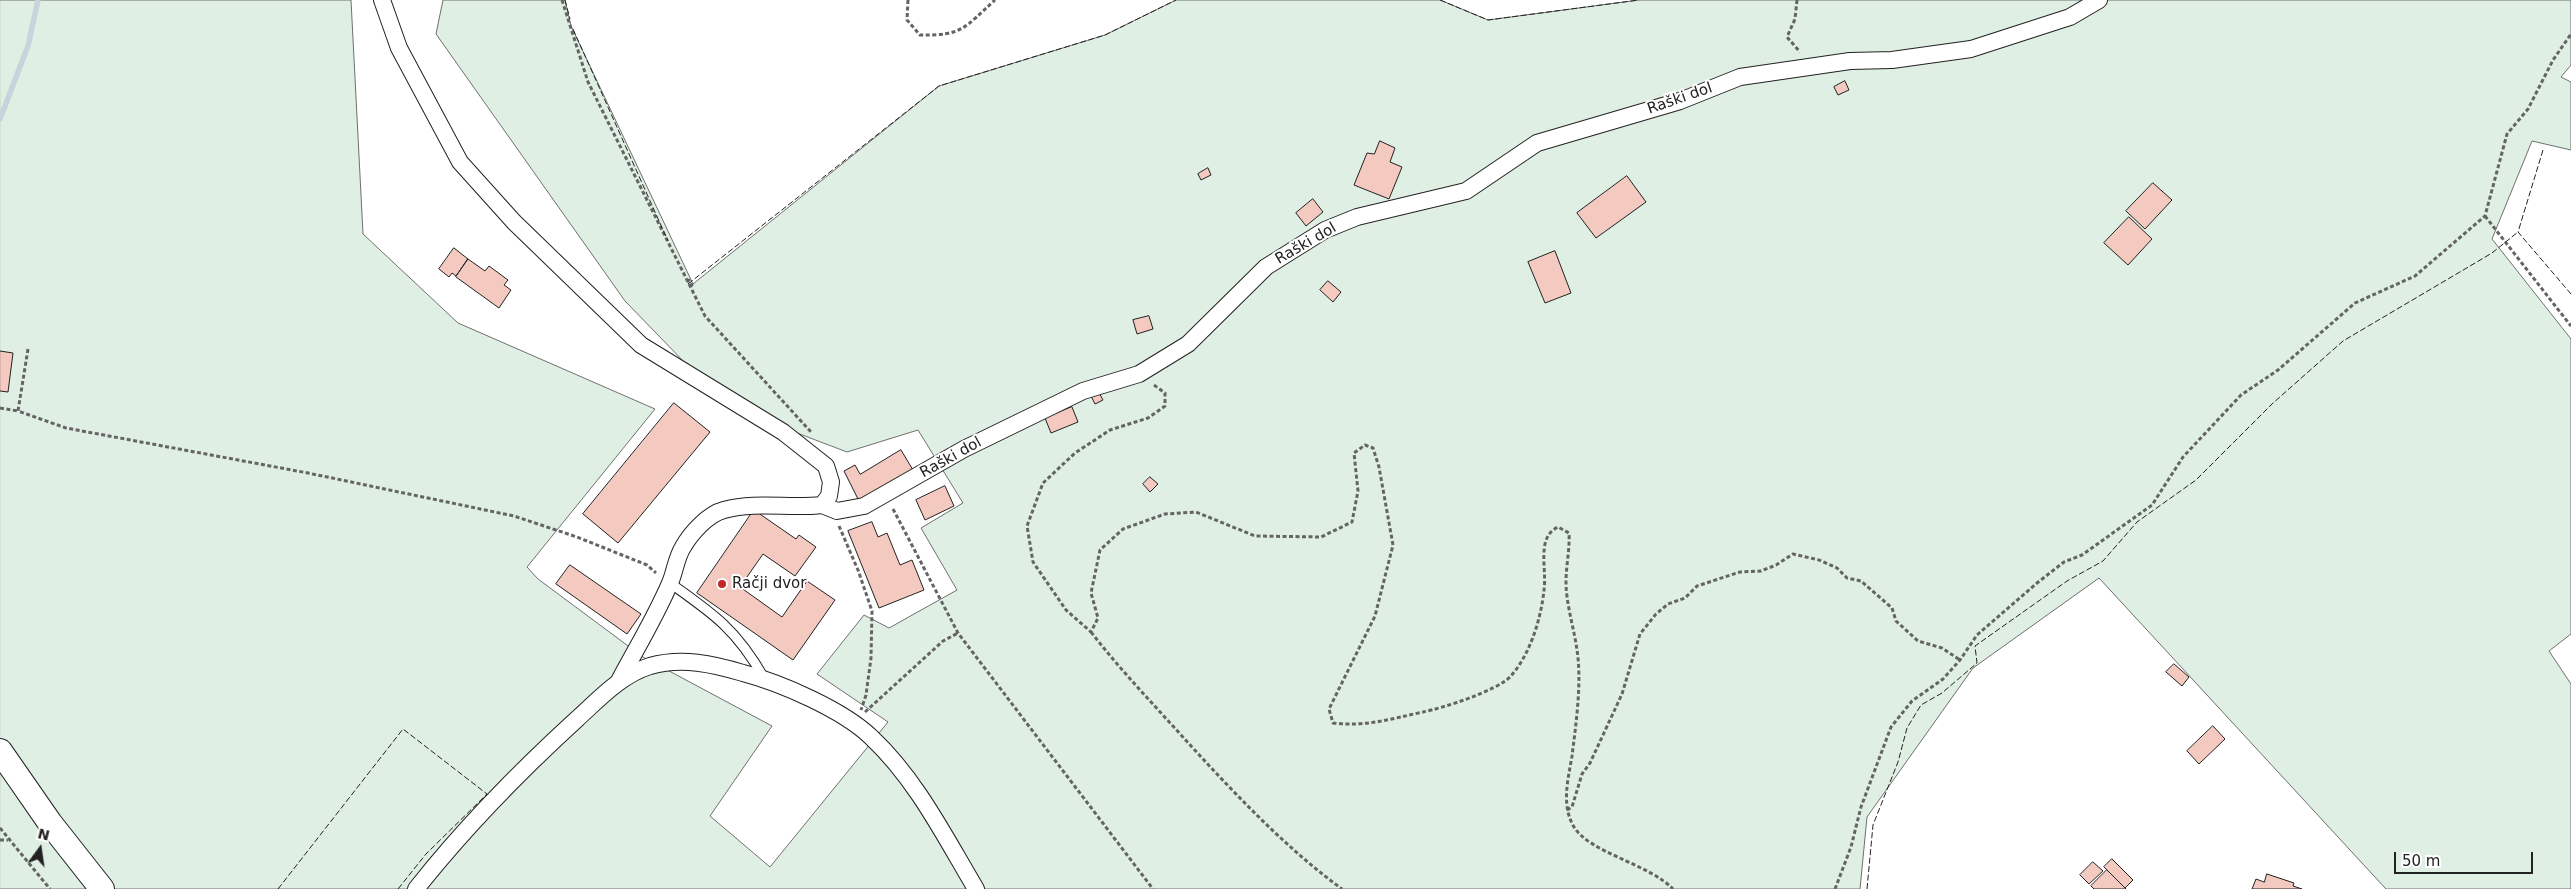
<!DOCTYPE html>
<meta charset="utf-8">
<style>
body{margin:0}
#map{position:relative;width:2571px;height:889px;overflow:hidden;background:#fff;font-family:"DejaVu Sans",sans-serif}
canvas{display:block}
.north{position:absolute;left:15px;top:824px;width:50px;height:50px;-webkit-text-stroke:4px #fff;paint-order:stroke;rotate:14deg;font-size:14px;font-weight:700;line-height:20px;text-align:center;color:#222}
.north::after{content:'';display:block;margin:auto;width:18px;height:22px;background:#222;clip-path:polygon(50% 0,100% 100%,50% 72%,0 100%)}
.scale{position:absolute;left:2394px;top:852px;width:139px;height:22px;box-sizing:border-box;border:2px solid #222;border-top:0;padding-left:6px;font-size:15px;line-height:18px;white-space:nowrap;color:#222;-webkit-text-stroke:4px #fff;paint-order:stroke}
</style>
<div id="map">
<canvas width="2571" height="889"></canvas>
<div class="north">N</div>
<div class="scale">50 m</div>
</div>
<script>
const ctx = document.querySelector('canvas').getContext('2d');
ctx.lineJoin = 'round';
function fill(path, color) { ctx.fillStyle = color; ctx.fill(path, 'evenodd'); }
function strokePath(path, color, width, dash) { ctx.strokeStyle = color; ctx.lineWidth = width; ctx.lineCap = dash ? 'butt' : 'round'; ctx.setLineDash(dash || []); ctx.stroke(path); }
function label(font, color, halo, rows, align = 'center') {
  ctx.font = font + ' "DejaVu Sans",sans-serif'; ctx.lineWidth = 4; ctx.setLineDash([]); ctx.textBaseline = 'middle'; ctx.strokeStyle = halo; ctx.fillStyle = color; for (const [text, x, y, turn = 0] of rows) {
    ctx.save(); ctx.translate(x, y); ctx.rotate((+turn || 0) * Math.PI / 180); ctx.textAlign = isNaN(turn) ? turn : align; if (halo) ctx.strokeText(text, 0, 0); ctx.fillText(text, 0, 0); ctx.restore();
  }
}
const green = new Path2D(`
 M0,0H351L363,234L458,323L655,409L527,567L538,579L643,657L772,726L710,816L770,867L888,722L817,674L864,615L889,628L957,590L921,528L963,503L918,430L847,452L776,425L689,367L625,301L436,34L443,0H565L571,26L693,284L939,86L1105,35L1176,0H1440L1488,20L1639,0H2571V65L2561,77L2571,82V150L2532,141L2492,239L2571,339V634L2549,651L2571,684V889H2386L2099,578L1973,668L1867,817L1860,889H0Z`);
const stream = new Path2D(`
 M0,119L28,46L38,0`);
const building = new Path2D(`
 M1845,81L1849,90L1838,95L1834,87Z
 M1380,141L1395,148L1390,162L1402,167L1389,199L1354,185L1367,153L1374,154Z
 M1208,168L1211,175L1201,180L1198,174Z
 M1627,176L1646,202L1596,238L1577,213Z
 M2153,183L2172,200L2145,229L2126,211Z
 M1313,199L1323,212L1306,226L1296,213Z
 M2129,217L2152,239L2128,265L2104,243Z
 M454,248L468,259L456,276L452,273L449,277L439,269Z
 M1555,251L1571,293L1545,303L1528,262Z
 M468,259L485,271L489,266L508,280L504,285L511,290L499,308L456,277Z
 M1328,281L1341,292L1333,302L1320,290Z
 M1149,316L1153,329L1137,334L1133,320Z
 M0,351L13,353L8,392L0,391Z
 M1098,391L1103,400L1095,404L1090,394Z
 M674,403L710,432L618,543L583,514Z
 M1072,407L1078,422L1051,433L1045,418Z
 M901,450L913,470L859,501L844,471L855,465L860,474Z
 M1150,477L1158,484L1150,492L1143,484Z
 M945,486L954,506L925,520L916,500Z
 M754,510L796,539L799,535L816,547L795,576L763,554L740,587L782,617L807,581L835,600L793,660L697,593Z
 M872,522L878,537L887,533L900,565L912,560L924,590L879,608L848,531Z
 M570,565L641,614L627,634L556,584Z
 M2174,664L2189,677L2182,686L2166,672Z
 M2213,726L2225,739L2199,764L2187,751Z
 M2112,859L2133,880L2125,888L2104,867Z
 M2093,862L2103,871L2089,884L2080,875Z
 M2107,870L2126,889H2094L2091,886Z
 M2267,874L2294,883L2293,886L2302,889H2252L2256,879L2264,882Z`);
const path = new Path2D(`
 M562,0L588,82L705,316L811,432
 M908,0L907,20L920,35C963,36 965,27 995,0
 M1797,0L1795,19L1787,37L1800,52
 M2485,216L2571,326
 M687,282L689,280L692,285L689,287
 M28,349L18,411L66,428L308,473L514,516L577,537L647,565L656,573
 M1154,385L1165,393V406L1148,418L1110,430L1075,453L1043,483L1027,526L1033,562L1066,610L1091,632L1098,618L1091,593L1100,550L1123,529L1165,514L1196,512L1255,536L1321,537L1352,522L1358,491L1354,453L1365,445L1373,448L1379,467L1393,545L1375,616L1329,709L1333,723C1366,727 1390,719 1423,712C1443,708 1496,691 1510,677C1530,655 1541,619 1544,590C1546,575 1542,559 1545,544C1547,536 1550,531 1558,527L1569,533C1570,549 1566,565 1566,582C1566,604 1574,628 1577,650C1582,682 1576,724 1572,756C1568,780 1561,805 1574,827C1590,853 1649,864 1673,889
 M0,408L18,411
 M893,509L958,633L1153,889
 M839,526L858,570L872,611L871,658L866,695L861,710
 M1091,632C1122,672 1157,708 1191,746C1238,797 1286,848 1342,889
 M865,712L943,641L958,633
 M1567,810L1572,807L1582,774L1590,763L1622,694L1640,634L1656,614L1668,604L1685,598L1697,586L1740,572L1761,571L1776,565L1793,554L1819,560L1837,568L1847,578L1861,581L1892,608L1896,621L1918,641L1942,648L1960,660
 M0,828L50,889
 M0,840H8
 M1835,889L1851,847L1861,807L1891,727L1912,701L1943,679L1960,660L1977,635L2037,583L2064,562L2082,555L2152,505L2183,457L2241,395L2278,370L2355,303L2415,276L2485,216L2507,134L2528,109L2553,60L2571,34`);
const lane = new Path2D(`
 M670,583C714,614 737,630 764,678`);
const street = new Path2D(`
 M382,0L399,48L460,162L514,222L641,345L783,432L826,466L831,482L829,496L822,505C789,509 758,501 724,510C708,514 691,533 683,547C676,558 675,572 670,583C656,616 636,649 619,681
 M822,505L837,511L864,506L964,449L1083,391L1139,374L1188,344L1266,267L1325,230L1357,217L1466,191L1537,143L1680,101L1740,77L1850,61L1892,60L1971,49L2070,17L2099,0
 M416,889C465,827 519,772 577,719C600,698 621,675 650,666C682,657 713,664 743,673C781,683 843,710 871,737C916,779 945,837 976,889`);
const secondary = new Path2D(`
 M0,751L50,823L102,889`);
const fence = new Path2D(`
 M565,0L570,19
 M1440,0L1488,20L1639,0
 M573,29L668,241
 M2543,150L2518,232L2571,294
 M688,284L939,86L1105,35L1176,0
 M278,889L403,729L487,794L426,854L398,889
 M1867,889L1873,825L1898,762L1907,728L1921,705L1942,693L1977,663L1975,646L2067,581L2103,561L2137,522L2196,480L2272,404L2343,341L2492,253L2518,232`);
const markers = [
 [722,584,5,"#c62828"]
];
const streetNames = [
 ["Raški dol",1680,99,-19],
 ["Raški dol",1306,244,-30],
 ["Raški dol",951,458,-29]
];
const poiNames = [
 ["Račji dvor",732,584]
];
fill(green, '#e0efe3');
strokePath(green, '#6f6f6f', 1);
strokePath(stream, '#c7d3dd', 5.5);
fill(building, '#f3c9c0');
strokePath(building, '#222', 1);
strokePath(lane, '#222', 11);
strokePath(street, '#222', 18);
strokePath(secondary, '#222', 26);
strokePath(path, '#646464', 3, [4, 2.5]);
strokePath(lane, '#fff', 9);
strokePath(street, '#fff', 16);
strokePath(secondary, '#fff', 24);
strokePath(fence, '#222', 1, [6, 2.5]);
for (const [x, y, r, color] of markers) { const dot = new Path2D(); dot.arc(x, y, r, 0, 2 * Math.PI); ctx.fillStyle = color; ctx.fill(dot); strokePath(dot, '#fff', 2); }
label('15px', '#222', '#fff', streetNames);
label('15px', '#222', '#fff', poiNames, 'left');
</script>
